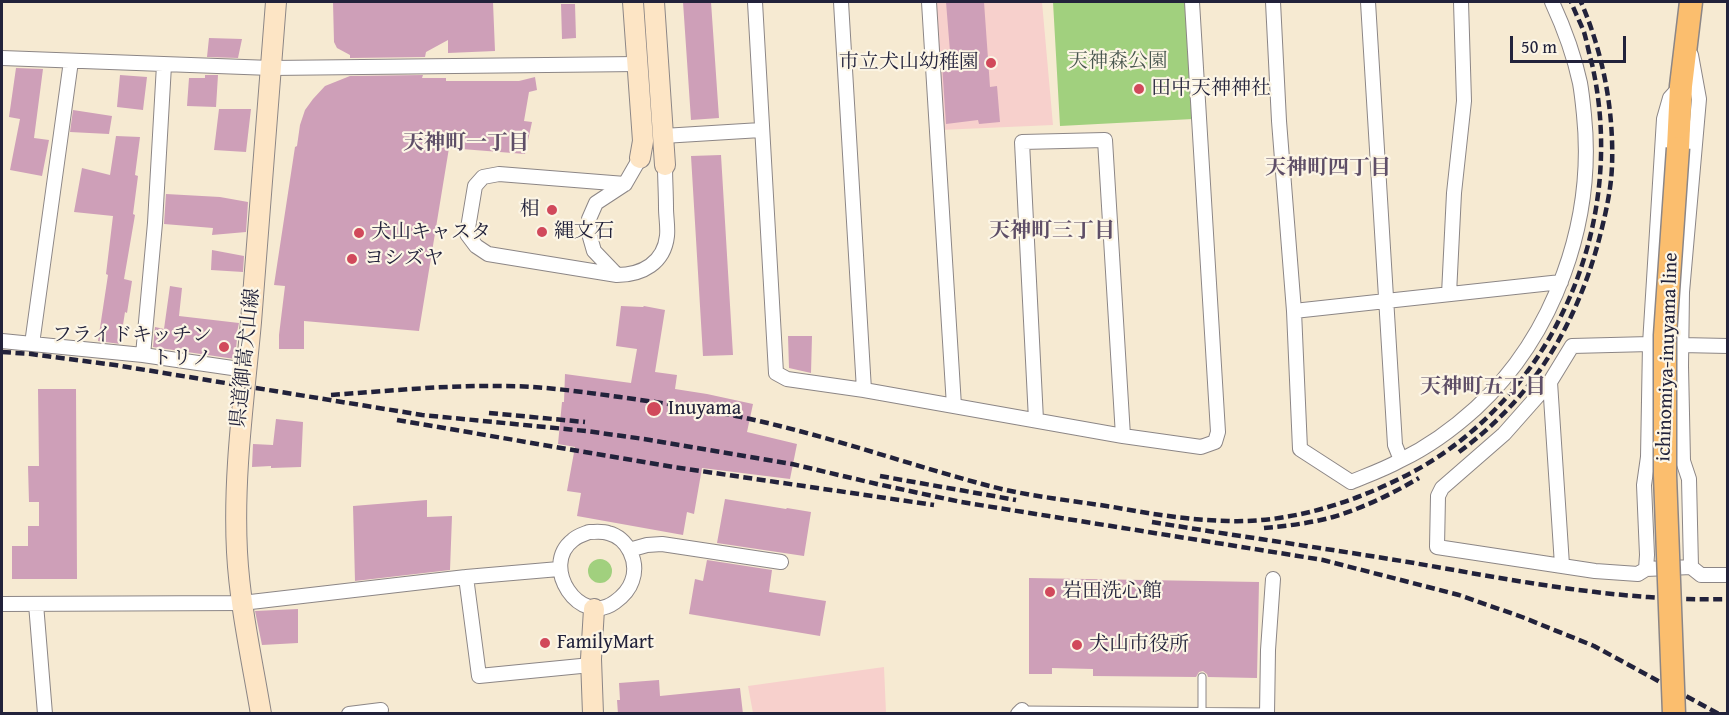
<!DOCTYPE html>
<meta charset="utf-8">
<style>
body{margin:0}
#map{position:relative;width:1729px;height:715px;overflow:hidden;background:#f6ead2;font-family:"Gentium Book Plus",serif}
canvas{display:block}
.frame{position:absolute;inset:0;border:3px solid #22223b;pointer-events:none}
.scale{position:absolute;left:1510px;top:36px;width:116px;height:27px;box-sizing:border-box;border:3px solid #22223b;border-top:0;padding-left:8px;font-size:18px;line-height:21px;white-space:nowrap;color:#22223b;-webkit-text-stroke:4px #fcf5e5;paint-order:stroke}
</style>
<div id="map">
<canvas width="1729" height="715"></canvas>
<div class="frame"></div>
<div class="scale">50 m</div>
</div>
<script>
const ctx = document.querySelector('canvas').getContext('2d');
ctx.lineJoin = 'round';
function fill(path, color) { ctx.fillStyle = color; ctx.fill(path, 'evenodd'); }
function strokePath(path, color, width, dash) { ctx.strokeStyle = color; ctx.lineWidth = width; ctx.lineCap = dash ? 'butt' : 'round'; ctx.setLineDash(dash || []); ctx.stroke(path); }
function label(font, color, halo, rows, align = 'center') {
  ctx.font = font + ' "Gentium Book Plus","Noto Serif JP",serif'; ctx.lineWidth = 4.5; ctx.setLineDash([]); ctx.textBaseline = 'middle'; ctx.strokeStyle = halo; ctx.fillStyle = color; for (const [text, x, y, turn = 0] of rows) {
    ctx.save(); ctx.translate(x, y); ctx.rotate((+turn || 0) * Math.PI / 180); ctx.textAlign = isNaN(turn) ? turn : align; if (halo) ctx.strokeText(text, 0, 0); ctx.fillText(text, 0, 0); ctx.restore();
  }
}
const built = new Path2D(`
 M930,2H1042L1053,125L940,130Z
 M884,667L886,713H753L748,686Z`);
const green = new Path2D(`
 M1053,2H1186L1193,119L1060,126Z
 M588 571a12 12 0 1 1 24 0a12 12 0 1 1-24 0Z`);
const building = new Path2D(`
 M333,2H493L495,51L448,53V40L426,52L425,57L350,58V55L337,48L334,42Z
 M683,2H711L719,118L691,120Z
 M946,2H984L990,87L997,86L1000,122L979,124L978,120L946,124L942,64H951Z
 M561,4H575L576,38L562,39Z
 M209,38L242,39L238,58L207,57Z
 M16,68L43,69L34,138L49,140L42,176L10,170L20,119L9,117Z
 M120,75L147,77L143,110L117,107Z
 M205,75H218L216,107L187,106L189,78H205Z
 M423,75L422,78H446V81H519L535,77L537,90L529,92L524,121L532,122L525,154L449,148L419,331L304,321V349H279V335L285,286L274,285L295,147L297,146L300,125L305,110L313,99L325,86L350,76Z
 M219,109H251L246,152L214,150Z
 M73,110L112,116L109,134L70,132Z
 M116,136L140,137L135,175L138,176L133,214L135,215L124,279L132,281L127,313L125,312L120,344L98,341L108,275L106,274L113,216L74,212L82,168L110,175Z
 M721,155L733,355L703,356L691,156Z
 M166,194L220,197L248,202L246,232L212,235L213,228L164,224Z
 M212,250L244,256L243,272L211,270Z
 M170,286L182,288L179,316L239,323L236,337L237,338L235,359L153,347L155,327L164,329Z
 M621,306L643,307L644,306L665,310L655,372L677,375L675,389L707,394L753,404L747,432L797,444L790,479L702,468L694,514L687,512L683,535L577,516L581,493L567,491L575,447L558,444L562,402H564L565,374L631,383L637,349L616,346Z
 M788,336H812L811,373L789,368Z
 M38,389H76L77,579H12V546H28V526H39V502H29L28,466H39Z
 M276,419L303,422L301,467L271,468V466L252,467L253,444L273,445Z
 M725,499L786,509L787,508L811,512L804,556L717,543Z
 M427,500V517L452,516L450,570L355,581L353,506Z
 M707,560L772,570L769,592L826,601L820,636L689,614L695,579L703,581Z
 M1029,578L1259,582L1257,678L1208,677L1207,674L1203,671L1199,672L1196,677L1093,676V669L1052,668V674H1029Z
 M298,609V643L262,645L255,611Z
 M659,680L660,696L740,688L743,714H618L617,700H620L619,683Z`);
const lane = new Path2D(`
 M1022,710L1267,712
 M1202,711V677`);
const street = new Path2D(`
 M755,2L776,373L787,379L864,390L1123,436L1201,447L1215,442L1218,432L1192,2
 M841,2L864,390
 M929,2L954,406
 M1273,2L1279,121L1294,311L1300,449L1351,482C1368,475 1385,469 1401,460C1428,447 1454,428 1476,408C1555,335 1595,221 1584,115C1583,105 1582,94 1580,83C1574,55 1564,28 1552,2
 M1368,2L1395,445L1401,460
 M1691,55L1699,99L1682,292L1681,366L1683,461L1689,479L1691,567
 M2,58L271,68L638,64
 M663,136L761,130
 M640,158L625,184L499,174L483,177L475,186L467,234L476,246L488,254L617,275C642,275 664,263 667,236C668,227 666,217 666,208C666,193 665,179 665,165
 M617,275L594,251L590,237L589,219L596,203L625,184
 M1449,294L1454,193L1464,101L1461,2
 M1294,311L1561,282
 M2,341L143,355L246,370
 M32,344L71,61
 M1650,344L1572,346L1550,382L1504,434L1442,488L1438,496L1437,547L1595,571L1638,574L1646,569L1691,567L1701,575H1728
 M1681,345L1728,346
 M143,355L155,223L164,65
 M1550,382L1562,565
 M1036,420L1022,142L1105,140L1123,436
 M589,532C595,532 603,531 608,533C628,538 639,562 632,581C629,590 622,597 615,602C580,628 539,566 573,540C577,536 584,534 589,532Z
 M629,550L647,545L662,544L781,562
 M1646,569L1647,555L1644,485L1648,457L1650,344L1664,119L1670,98L1680,87
 M466,577L479,676L591,665
 M2,604L242,603L466,577L559,569
 M36,604L45,714
 M349,714L381,710
 M1018,714L1022,710
 M1267,714L1268,650L1273,579`);
const secondary = new Path2D(`
 M633,2L643,141L640,158
 M654,2L665,165
 M261,714C252,660 240,607 237,552C233,475 244,399 251,322C260,215 267,108 276,2
 M593,714L591,659L594,609`);
const primary = new Path2D(`
 M1678,148L1681,86L1691,2`);
const rail = new Path2D(`
 M2,352L31,354L115,365L422,415L586,431L644,439L792,464L877,484L961,502L1323,560L1459,595L1522,617L1594,646L1719,714
 M331,395C388,391 446,385 504,386C543,386 582,392 620,397C655,402 691,407 726,414C814,431 897,461 982,484C1024,496 1069,500 1113,507C1151,514 1189,520 1228,521C1289,523 1349,504 1403,477C1472,443 1529,383 1562,314C1600,237 1611,148 1592,64C1589,54 1587,42 1584,32C1580,22 1575,12 1571,2
 M489,413L585,422
 M397,420L673,467L934,505
 M1459,452C1530,400 1573,331 1597,247C1604,221 1611,193 1612,166C1614,110 1603,53 1581,2
 M880,476L1016,500
 M1152,522C1237,536 1323,548 1408,562C1513,580 1620,602 1728,599
 M1264,528C1287,526 1311,523 1333,517C1363,508 1392,494 1419,478`);
const primaryBridge = new Path2D(`
 M1674,714L1665,475V335L1678,148`);
const markers = [
 [991,63,6,"#d1495b"],
 [1139,89,6,"#d1495b"],
 [552,210,6,"#d1495b"],
 [542,232,6,"#d1495b"],
 [359,233,6,"#d1495b"],
 [352,259,6,"#d1495b"],
 [224,347,6,"#d1495b"],
 [654,409,8,"#d1495b"],
 [1050,592,6,"#d1495b"],
 [545,643,6,"#d1495b"],
 [1077,645,6,"#d1495b"]
];
const parkNames = [
 ["天神森公園",1118,62]
];
const poiNames = [
 ["市立犬山幼稚園",979,63,"right"],
 ["田中天神神社",1151,89],
 ["相",540,210,"right"],
 ["縄文石",554,232],
 ["犬山キャスタ",371,233],
 ["ヨシズヤ",364,259],
 ["フライドキッチン",212,336,"right"],
 ["トリノ",212,359,"right"],
 ["Inuyama",668,409],
 ["岩田洗心館",1062,592],
 ["FamilyMart",557,643],
 ["犬山市役所",1089,645]
];
const streetNames = [
 ["ichinomiya-inuyama line",1668,357,-88],
 ["県道御嵩犬山線",246,358,-84]
];
const neighbourhoodNames = [
 ["天神町一丁目",466,144],
 ["天神町四丁目",1328,169],
 ["天神町三丁目",1052,232],
 ["天神町五丁目",1483,388]
];
fill(built, '#f7d0cc');
fill(green, '#a1d07e');
fill(building, '#ce9fb8');
strokePath(lane, '#8c8686', 9);
strokePath(street, '#8c8686', 16);
strokePath(secondary, '#8c8686', 22);
strokePath(primary, '#8c8686', 25);
strokePath(lane, '#fff', 7);
strokePath(street, '#fff', 14);
strokePath(secondary, '#fde5c5', 20);
strokePath(primary, '#fbbe6e', 22);
strokePath(rail, '#22223b', 4.5, [9, 4.5]);
strokePath(primaryBridge, '#8c8686', 25, []);
strokePath(primaryBridge, '#fbbe6e', 22);
for (const [x, y, r, color] of markers) { const dot = new Path2D(); dot.arc(x, y, r, 0, 2 * Math.PI); ctx.fillStyle = color; ctx.fill(dot); strokePath(dot, '#fcf5e5', 2); }
label('20px', '#48564f', '#fcf5e5', parkNames);
label('20px', '#22223b', '#fcf5e5', poiNames, 'left');
label('20px', '#22223b', '#fcf5e5', streetNames);
label('bold 21px', '#5e4e67', '#fcf5e5', neighbourhoodNames);
</script>
